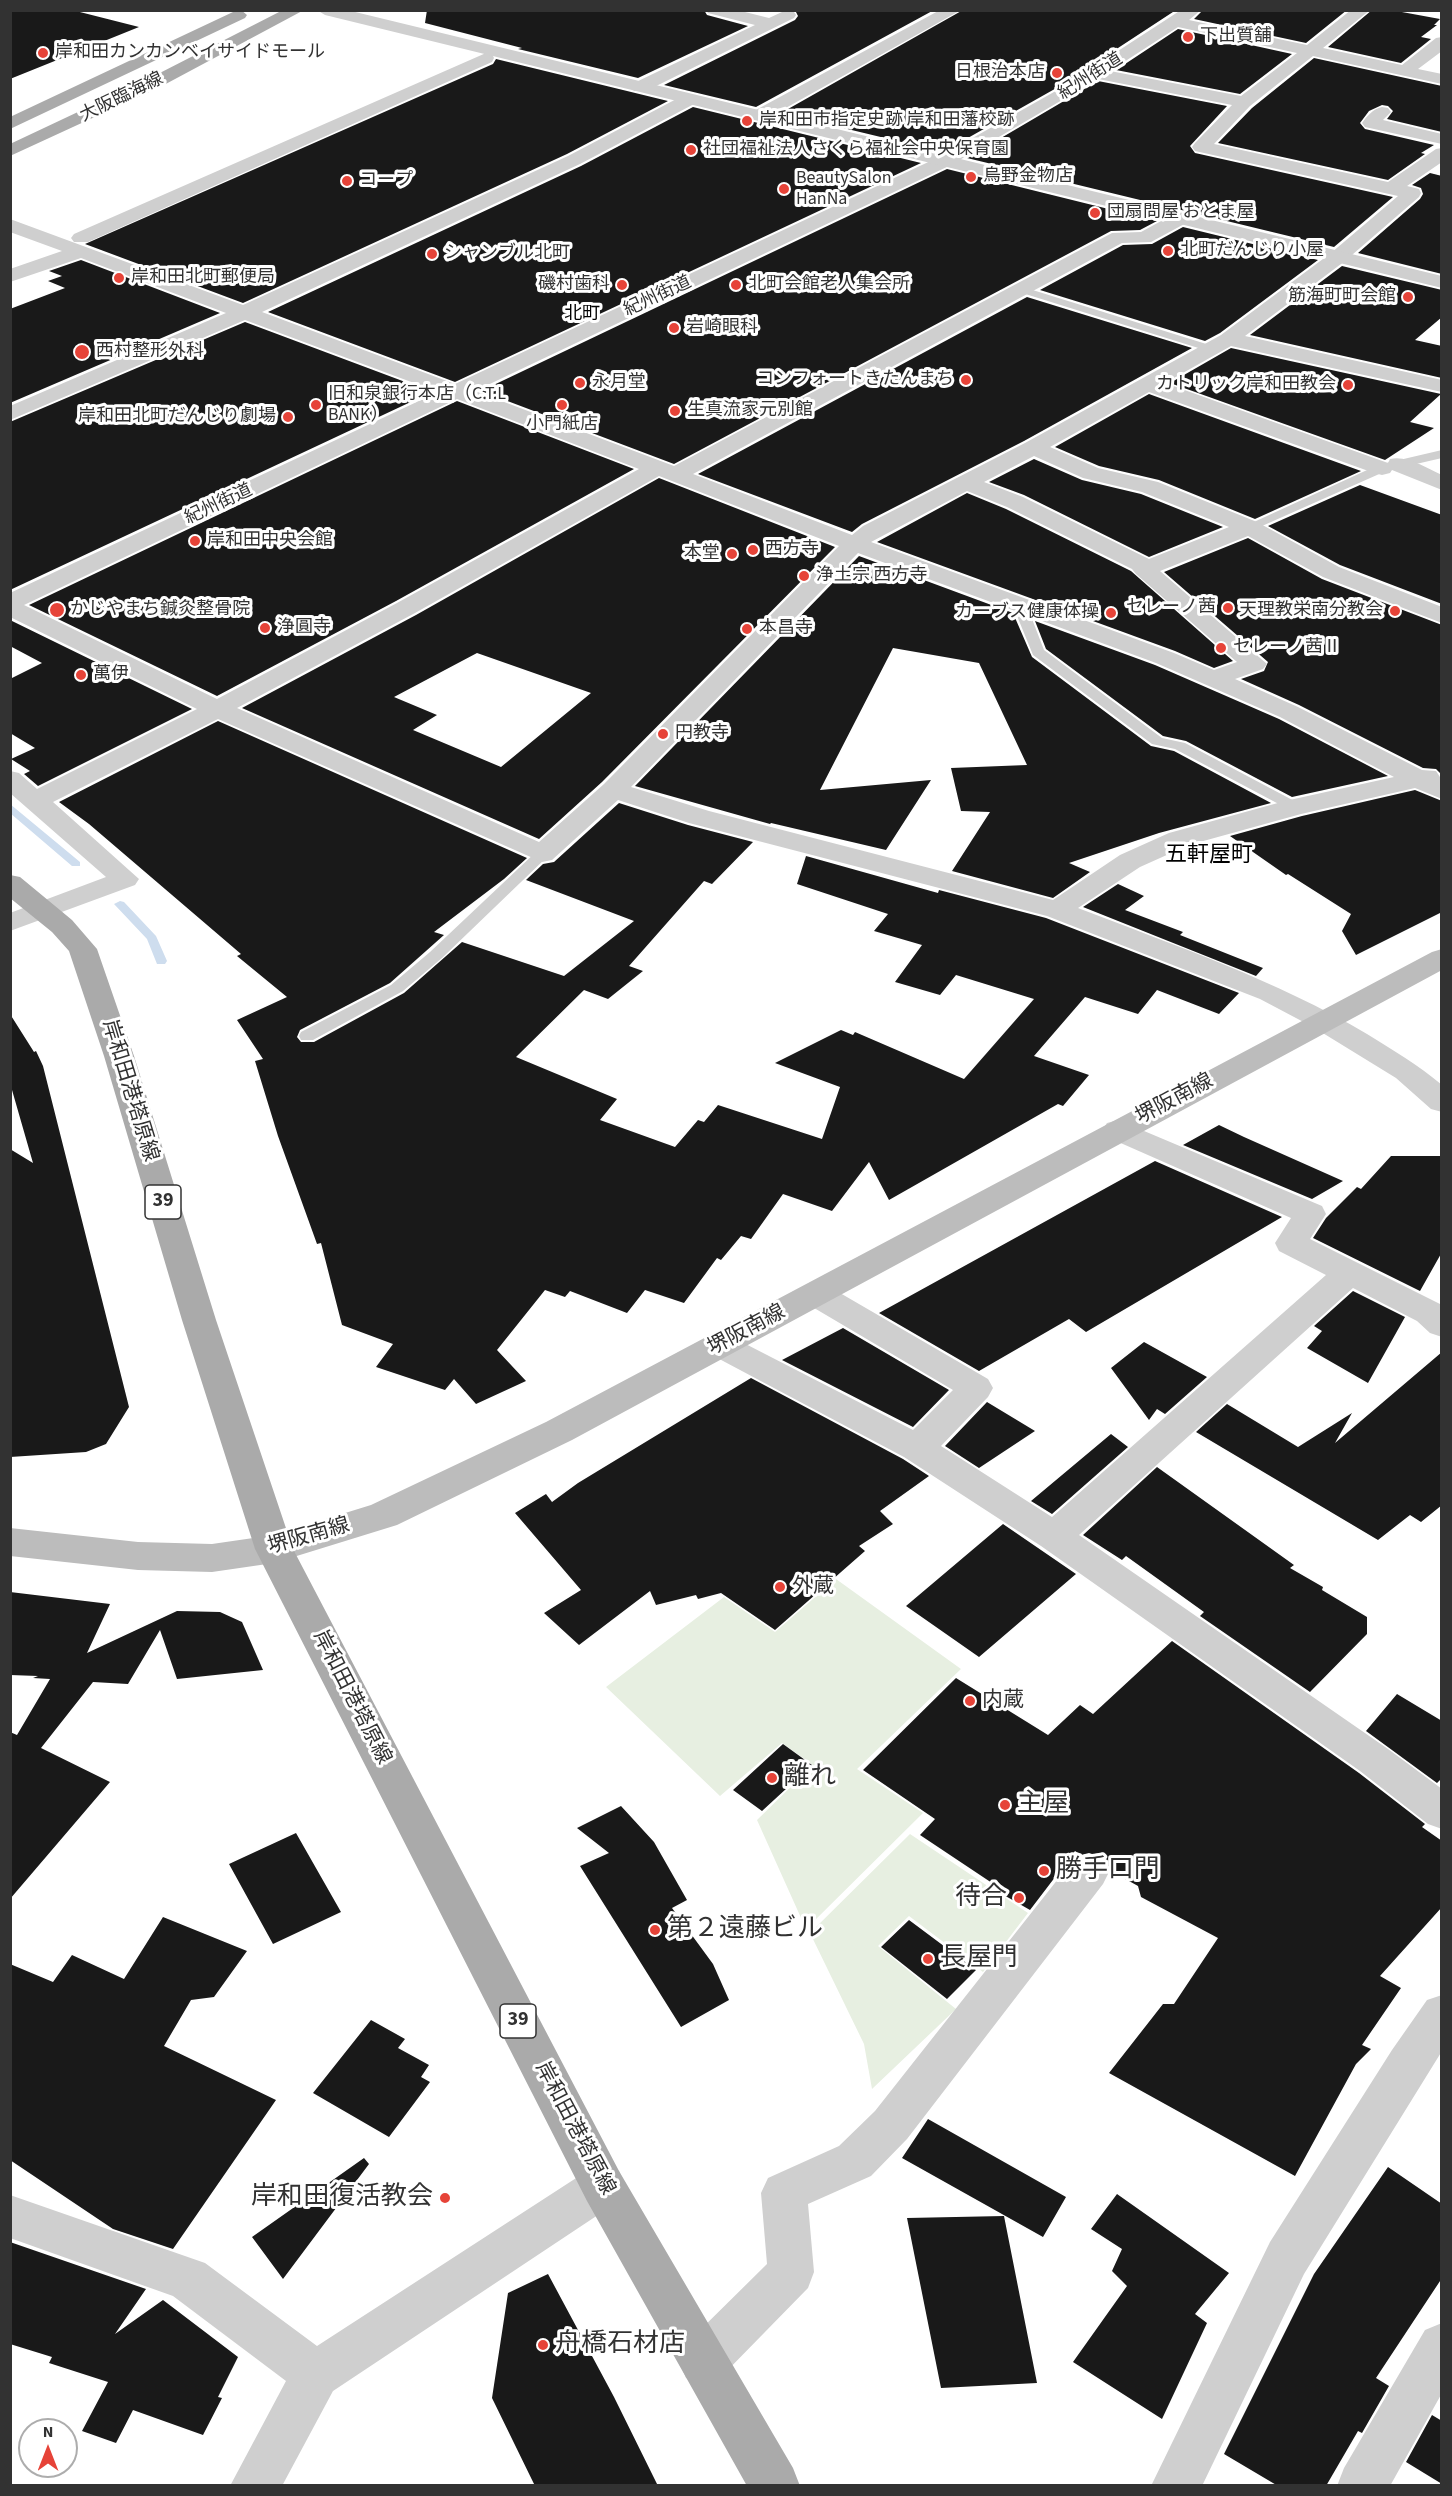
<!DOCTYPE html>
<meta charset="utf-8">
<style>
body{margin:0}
#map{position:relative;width:1452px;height:2496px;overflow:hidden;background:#fff;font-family:"Source Sans 3",sans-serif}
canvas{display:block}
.frame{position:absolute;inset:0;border:12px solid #323232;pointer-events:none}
.north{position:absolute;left:18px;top:2418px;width:60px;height:60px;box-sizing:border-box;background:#fff;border:2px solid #adadad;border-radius:50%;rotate:0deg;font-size:16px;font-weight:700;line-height:24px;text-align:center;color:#323232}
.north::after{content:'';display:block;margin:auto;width:21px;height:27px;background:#e64338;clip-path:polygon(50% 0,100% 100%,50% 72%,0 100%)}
</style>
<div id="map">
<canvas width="1452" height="2496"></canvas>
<div class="frame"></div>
<div class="north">N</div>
</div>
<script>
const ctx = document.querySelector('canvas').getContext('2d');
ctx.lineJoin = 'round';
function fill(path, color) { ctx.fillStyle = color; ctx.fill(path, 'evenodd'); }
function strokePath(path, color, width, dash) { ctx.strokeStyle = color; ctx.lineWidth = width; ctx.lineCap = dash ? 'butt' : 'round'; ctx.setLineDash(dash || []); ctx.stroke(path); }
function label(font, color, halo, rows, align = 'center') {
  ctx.font = font + ' "Source Sans 3","Noto Sans JP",sans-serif'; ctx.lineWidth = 6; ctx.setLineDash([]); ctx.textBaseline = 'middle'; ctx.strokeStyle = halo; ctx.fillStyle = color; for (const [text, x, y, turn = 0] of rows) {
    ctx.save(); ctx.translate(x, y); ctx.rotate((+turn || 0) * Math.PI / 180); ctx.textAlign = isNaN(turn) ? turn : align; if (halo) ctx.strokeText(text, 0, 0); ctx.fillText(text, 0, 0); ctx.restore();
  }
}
const green = new Path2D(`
 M836,1579L961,1669L857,1769L923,1813L806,1929L757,1820L813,1765L782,1743L720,1796L606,1687L724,1597L775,1632Z
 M910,1834L1028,1913L983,1972L909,1916L878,1946L956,2009L872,2089L864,2044L810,1933Z`);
const stream = new Path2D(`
 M10,804L80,862V866H72L10,813Z
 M120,901L124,902L156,936L167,961L165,964H157L147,939L114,904Z`);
const building = new Path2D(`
 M10,10H72L139,27L10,79Z
 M427,10H704L707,15L748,26L638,78L518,49L522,48L425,23Z
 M795,10H934L756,107L664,85L795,20L798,16Z
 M963,10H1176L1060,86L943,152L781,113Z
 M1203,10H1347L1306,43L1194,19Z
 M1372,10H1391L1440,19L1434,25H1437L1421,37L1431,39L1401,63L1328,47Z
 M1178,29L1292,54L1240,94L1116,70Z
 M1314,58L1442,86V132L1387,119L1393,111L1388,106L1382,105L1369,111L1360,123L1365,129L1434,145L1421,153L1425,154L1388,180L1218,143L1252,108Z
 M496,59L668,101L567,154L243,303L85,244L493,64Z
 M1098,81L1227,106L1190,146L1195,153L1393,197L1334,247L967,158Z
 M693,107L921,163L455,382L268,312L581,166Z
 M947,169L1157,221L1140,230L1111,231L674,464L481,391Z
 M1430,173L1442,176V274L1358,253L1420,199L1423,194L1421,188L1412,185Z
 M1183,227L1318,260L1220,333L1205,341L1040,290L1123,245L1152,244Z
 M81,260L220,313L10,403V309L65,288L48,281L62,276L49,271Z
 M1342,266L1442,290V317L1415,340L1442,346V378L1250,335Z
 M1027,297L1192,348L1024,441L862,524L852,532L698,474Z
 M245,322L432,392L10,590V422Z
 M1231,348L1441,394L1410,422L1434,428L1385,460L1170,383Z
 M1149,394L1361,471L1255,519L1159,480L1099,466L1055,447Z
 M457,401L634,469L396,601L217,696L29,605Z
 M1034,459L1082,480L1141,494L1223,527L1149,557L1024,495L989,482Z
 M659,478L835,547L602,782L539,839L242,708L416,615ZM477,653L591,693L501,767L413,730L437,715L394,697Z
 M1360,485L1442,515V604L1340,565L1268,526Z
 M967,493L1006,509L1131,571L1233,661L1214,668L1175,651L877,542Z
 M1248,538L1322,579L1442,625V775L1436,769L1423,768L1299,705L1241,679L1264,671L1268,662L1164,572Z
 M859,556L1013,613L1032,657L1151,746L1174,751L1271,803L1159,833L1069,863L1090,872L1053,898L952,871L990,812L961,811L951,768L1027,765L979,663L893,648L820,790L931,780L886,850L771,823L770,824L635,786Z
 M10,620L192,709L38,786L24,774L30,771L11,759L35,748L10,733V679L42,663L10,646Z
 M1035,621L1155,665L1279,719L1388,776L1292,797L1186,741L1163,736L1046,649Z
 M218,721L527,858L504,879L434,932L444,935L390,983L300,1030L297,1037L301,1042H314L404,993L462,942L564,976L634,921L526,880L543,864L554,862L619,803L688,825L753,842L712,884L704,881L629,966L643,971L608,999L584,990L516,1057L617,1099L600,1120L675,1147L698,1120L704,1122L718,1105L822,1139L840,1087L775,1063L841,1030L853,1035L855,1032L964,1079L1034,999L956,975L940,995L895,982L922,945L874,931L888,914L797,884L806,856L938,893L939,890L1046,918L1239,993L1219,1014L1157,990L1138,1014L1085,997L1034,1056L1089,1075L1063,1106L1058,1104L889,1200L869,1162L832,1211L783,1194L751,1239L741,1236L721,1260L717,1258L684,1303L645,1290L627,1313L570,1291L565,1297L545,1290L497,1350L526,1381L476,1404L454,1379L445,1390L376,1367L393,1344L342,1325L321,1243L317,1244L278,1136L255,1061L263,1059L237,1020L287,997L237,956L241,954L89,824L59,802Z
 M1415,790L1442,801V912L1356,955L1342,931L1351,914L1288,874L1286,875L1230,836L1302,816Z
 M1118,884L1144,896L1125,910L1183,932L1180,935L1263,968L1256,976L1083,907Z
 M10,1014L34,1052L36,1051L43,1066L129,1407L106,1444L86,1452L10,1457V1149L33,1163L10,1083Z
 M1219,1125L1244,1137L1343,1181L1312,1199L1183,1145Z
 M1391,1156H1442V1252L1420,1291L1313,1238L1326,1218L1357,1187L1361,1189Z
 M1155,1161L1282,1217L1086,1332L1069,1319L979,1371L879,1313Z
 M1353,1291L1405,1317L1368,1383L1307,1348L1322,1331L1314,1326Z
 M843,1328L949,1390L913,1427L782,1360Z
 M1144,1342L1207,1377L1165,1414L1157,1409L1149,1420L1111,1368Z
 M1442,1352V1505L1421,1522L1410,1515L1378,1540L1196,1432L1227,1404L1298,1447L1352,1413L1335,1443Z
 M751,1378L903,1459L929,1476L880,1511L893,1524L859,1546L865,1551L775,1630L721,1593L698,1599L696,1595L656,1605L650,1591L579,1645L544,1613L581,1590L515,1513L546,1494L552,1502L578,1483Z
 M987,1402L1035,1431L979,1468L945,1446Z
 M1111,1434L1128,1447L1052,1514L1031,1501Z
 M1157,1467L1294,1565L1290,1568L1323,1587L1322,1590L1367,1617V1634L1310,1692L1200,1616L1204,1612L1126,1556L1122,1560L1083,1535Z
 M1003,1524L1076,1574L979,1657L906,1606Z
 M10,1592L110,1604L87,1653L177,1611L220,1612L242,1622L263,1670L177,1679L160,1630L128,1684L93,1682L41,1748L110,1782L10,1899V1732L17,1735L50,1679L33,1678L38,1676L10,1675Z
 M1172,1641L1359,1773L1425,1824L1422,1827L1442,1841V1907L1380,1976L1401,1988L1362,2045L1371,2049L1356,2064L1295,2176L1109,2073L1163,2004H1174L1218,1938L1141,1897L1138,1886L1111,1871L1104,1858L1089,1853L1081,1855L1075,1851L1030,1910L1002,1894L1004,1891L920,1835L935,1819L863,1770L956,1678L1048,1735L1080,1705L1093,1714Z
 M1397,1694L1442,1721V1778L1437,1783L1366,1731Z
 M783,1744L812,1765L762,1811L733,1790Z
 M621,1806L654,1842L687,1900L672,1908L713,1964L729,2000L681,2027L580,1866L609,1853L577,1828Z
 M296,1833L341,1912L273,1944L229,1864Z
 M163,1917L247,1951L214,1997L191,2000L164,2046L276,2100L173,2249L113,2229L10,2160V1964L53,1982L72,1955L124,1979Z
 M909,1920L976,1970L947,1999L881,1947Z
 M371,2020L405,2039L398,2048L429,2065L421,2077L430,2082L389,2137L313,2093Z
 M928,2119L1066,2197L1043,2237L902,2158Z
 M364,2158L369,2164L283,2279L252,2237Z
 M1388,2167L1442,2204V2278L1376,2378L1389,2386L1362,2433L1358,2431L1326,2486H1278L1224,2454L1314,2274Z
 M1117,2194L1229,2273L1195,2314L1207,2323L1162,2419L1073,2362L1127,2286L1112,2271L1122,2249L1091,2229Z
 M1004,2216L1037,2383L941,2388L907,2218Z
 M10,2242L146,2289L115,2334L163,2300L238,2357L218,2397L222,2398L203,2435L133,2410L116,2443L82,2431L108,2382L49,2363L52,2357L10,2344Z
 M548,2274L614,2397L658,2486H535L492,2398L508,2293Z
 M1432,2415L1442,2421V2484L1406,2462Z`);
const service = new Path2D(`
 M1023,287L1216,347L1218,349L1212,352L1208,351L1019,292L1018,290Z
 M1442,450V458L1386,471L1253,530L1249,531L1243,527L1378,465Z
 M1020,602L1027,606L1044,650L1162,738L1185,743L1300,804L1302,807L1300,810H1290L1175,749L1152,744L1033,655L1013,606Z
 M542,849L547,851L550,854L547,857L442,958L403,991L313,1040H301L299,1036L301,1032L391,985L430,952L537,851Z`);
const minor = new Path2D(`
 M706,10H737L769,18L782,12H794L796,15L794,18L646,91H634L631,87L634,83L755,25L708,13Z
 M940,10H961L766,119H754L751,115L754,111Z
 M1181,10H1201L1189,20L1307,45L1351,10H1370L1323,48L1402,65L1436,38L1442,37V51L1418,69L1442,74V84L1313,56L1250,106L1214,144L1388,182L1436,149L1442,148V162L1407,186L1419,189L1421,193L1419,197L1345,261L1245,336L1442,380V392L1231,346L1165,383L1388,463L1390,459C1407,455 1426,468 1442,475V490L1392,470L1390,473L1382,475L1374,473L1149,392L1050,447L1098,468L1158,482L1257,522L1339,567L1442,607V623L1323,577L1248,536L1160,571L1267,664L1263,669L1235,679L1298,707L1422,770L1436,771L1442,780V799L1415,788L1301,814L1189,845L1140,867L1078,908C1176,946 1276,980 1367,1034C1393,1050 1418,1065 1442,1085V1112L1431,1109L1396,1078L1313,1027L1260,999L1047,916L689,823L618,800L552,860L542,862L218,719L53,802L139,879L135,885L10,931V913L106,877L10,793V771L19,773L37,789L197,709L10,617V593L438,392L245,320L10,420V406L226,313L81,258L10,282V269L62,251L10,232V219L243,305L568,156L684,95H696L699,99L696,103L580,164L262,312L455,384L939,157L1061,88ZM1178,27L1297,53L1241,96L1110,71ZM1098,79L1232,105L1195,143L1192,147L1195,151L1398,196L1331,253L1221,335L1025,443L863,526L852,535L693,474L1122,243L1151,242L1188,222L1191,218L1188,214H1174L1141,232L1112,233L674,466L475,391L951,165ZM457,399L639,469L397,603L217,699L24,605ZM1034,456L1083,478L1142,492L1229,527L1149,559L1023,497L984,482ZM659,476L839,546L604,784L539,842L237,708L415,613ZM967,491L1007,507L1132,569L1136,574L1237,662L1214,670L1174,653L871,542ZM858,553L1156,663L1280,717L1394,777L1285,801L1169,833L1120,855L1053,900L709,811L631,787Z
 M486,53L492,54L494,58L492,62L88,242H74L71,238L74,234Z
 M1382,107L1388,108L1391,112L1383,120L1442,134V144L1365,127L1362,123C1367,116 1373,109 1382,107Z
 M1118,1120L1322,1206L1326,1214L1310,1239L1442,1305V1337L1430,1333L1417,1321L1353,1288L1079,1535L1388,1749L1442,1789V1829L1428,1824L1360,1771L1041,1546L904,1457L708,1353L703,1345L708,1337L720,1333L732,1337L913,1430L953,1390L804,1302L799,1294L804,1286L816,1283L828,1286L988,1379L993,1388L988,1397L941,1446L1052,1517L1326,1275L1279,1251L1275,1243L1291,1218L1107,1137L1102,1130L1107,1123Z
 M1088,1855L1103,1860L1109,1872L1103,1884L907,2139L871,2176L808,2204L814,2272L808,2288L720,2378L703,2384L686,2378L679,2361L686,2344L767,2264L761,2193L768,2178L839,2146L875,2111L1073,1860Z
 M1442,1995V2051L1304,2274L1202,2486H1151L1270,2242L1392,2050L1427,2000Z
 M603,2165L619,2171L626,2186L619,2201L333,2391L282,2486H230L286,2381L173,2296L10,2238V2195L205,2263L317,2346L587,2171Z
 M1442,2323V2393L1390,2486H1337L1344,2468L1425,2330Z`);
const tertiary = new Path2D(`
 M317,10H347L1442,276V288L325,15Z`);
const secondary = new Path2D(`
 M1442,949V970L572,1440L397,1525L274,1563L212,1572L138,1570L10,1556V1528L138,1542L212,1544L274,1535L371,1505L546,1422L1432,952Z`);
const primary = new Path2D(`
 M241,10L247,15L245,18L10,129V117L233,12Z
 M283,10H304L162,86L10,156V144L150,78Z
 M10,875L20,877L72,920L97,949L134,1056L216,1320L293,1549L619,2171L793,2468L800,2486H747L587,2201L255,1549L182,1320L104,1056L69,951L52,932L10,898Z`);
const markers = [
 [1188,37,6,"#e64338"],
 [43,53,6,"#e64338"],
 [1057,73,6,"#e64338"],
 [747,121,6,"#e64338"],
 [691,150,6,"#e64338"],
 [971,177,6,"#e64338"],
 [347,181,6,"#e64338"],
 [784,189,6,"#e64338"],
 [1095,213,6,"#e64338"],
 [1168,251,6,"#e64338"],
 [432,254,6,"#e64338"],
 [119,278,6,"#e64338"],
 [622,285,6,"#e64338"],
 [736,285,6,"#e64338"],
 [1408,297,6,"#e64338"],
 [674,328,6,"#e64338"],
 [82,352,8,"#e64338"],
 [966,380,6,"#e64338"],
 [580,383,6,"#e64338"],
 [1348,385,6,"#e64338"],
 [316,405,6,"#e64338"],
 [562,405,6,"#e64338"],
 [675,411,6,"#e64338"],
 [288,417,6,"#e64338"],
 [195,541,6,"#e64338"],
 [753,550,6,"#e64338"],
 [732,554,6,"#e64338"],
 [804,576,6,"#e64338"],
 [1228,608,6,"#e64338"],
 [57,610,8,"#e64338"],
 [1395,611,6,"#e64338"],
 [1111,613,6,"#e64338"],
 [265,628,6,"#e64338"],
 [747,629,6,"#e64338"],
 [1221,648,6,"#e64338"],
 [81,675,6,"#e64338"],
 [663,734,6,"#e64338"],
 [780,1587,6,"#e64338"],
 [970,1701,6,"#e64338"],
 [772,1778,6,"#e64338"],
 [1005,1805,6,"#e64338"],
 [1044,1871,6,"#e64338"],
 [1019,1898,6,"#e64338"],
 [655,1930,6,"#e64338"],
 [928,1959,6,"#e64338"],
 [445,2198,6,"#e64338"],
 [543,2345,6,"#e64338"]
];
const farPoinames = [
 ["下出質舗",1200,37],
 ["岸和田カンカンベイサイドモール",55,53],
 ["日根治本店",1045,73,"right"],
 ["岸和田市指定史跡 岸和田藩校跡",759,121],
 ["社団福祉法人さくら福祉会中央保育園",703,150],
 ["烏野金物店",983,177],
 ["BeautySalon",796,179],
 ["HanNa",796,200],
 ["コープ",359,181],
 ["団扇問屋 おとま屋",1107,213],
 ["北町だんじり小屋",1180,251],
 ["シャンブル北町",444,254],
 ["岸和田北町郵便局",131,278],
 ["磯村歯科",610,285,"right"],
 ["北町会館老人集会所",748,285],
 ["筋海町町会館",1396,297,"right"],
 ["岩崎眼科",686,328],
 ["西村整形外科",96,352],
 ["コンフォートきたんまち",954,380,"right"],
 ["永月堂",592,383],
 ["カトリック岸和田教会",1336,385,"right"],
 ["旧和泉銀行本店（C.T.L",328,395],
 ["BANK）",328,416],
 ["生真流家元別館",687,411],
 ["岸和田北町だんじり劇場",276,417,"right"],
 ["小門紙店",562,425,"center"],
 ["岸和田中央会館",207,541],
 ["西方寺",765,550],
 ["本堂",720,554,"right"],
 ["浄土宗 西方寺",816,576],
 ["セレーノ茜",1216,608,"right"],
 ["かじやまち鍼灸整骨院",70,610],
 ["天理教栄南分教会",1383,611,"right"],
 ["カーブス健康体操",1099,613,"right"],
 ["浄圓寺",277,628],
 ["本昌寺",759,629],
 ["セレーノ茜Ⅱ",1233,648],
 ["萬伊",93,675],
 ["円教寺",675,734]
];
const farStreetnames = [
 ["紀州街道",1091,77,-32],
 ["大阪臨海線",122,98,-26],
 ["紀州街道",658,297,-25],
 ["紀州街道",219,505,-25]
];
const farNeighbourhoodnames = [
 ["北町",582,315]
];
const shields = [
 [163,1202,36],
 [518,2021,36]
];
const shieldNames = [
 ["39",163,1202],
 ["39",518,2021]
];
const streetNames = [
 ["岸和田港塔原線",129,1091,73],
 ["堺阪南線",1175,1100,-28],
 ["堺阪南線",747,1331,-28],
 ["堺阪南線",309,1537,-16],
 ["岸和田港塔原線",351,1698,63],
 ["岸和田港塔原線",574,2129,62]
];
const poiNames = [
 ["外蔵",792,1587],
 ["内蔵",982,1701]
];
const neighbourhoodNames = [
 ["五軒屋町",1209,856]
];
const nearPoinames = [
 ["離れ",784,1778],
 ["主屋",1017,1805],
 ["勝手口門",1056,1871],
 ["待合",1007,1898,"right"],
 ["第２遠藤ビル",667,1930],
 ["長屋門",940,1959],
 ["岸和田復活教会",433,2198,"right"],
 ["舟橋石材店",555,2345]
];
fill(green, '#e7efe1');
fill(stream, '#ceddee');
fill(building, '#191919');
fill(service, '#cfcfcf');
fill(minor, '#cfcfcf');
fill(tertiary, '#cfcfcf');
fill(secondary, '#bcbcbc');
fill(primary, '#aaa');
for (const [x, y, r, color] of markers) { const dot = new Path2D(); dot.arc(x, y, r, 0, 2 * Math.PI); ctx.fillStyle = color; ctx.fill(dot); strokePath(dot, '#fff', 2); }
label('18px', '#323232', '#fff', farPoinames, 'left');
label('18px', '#323232', '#fff', farStreetnames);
label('18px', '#000', '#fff', farNeighbourhoodnames);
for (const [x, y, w] of shields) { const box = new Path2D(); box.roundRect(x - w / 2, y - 17, w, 34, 4.5); ctx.fillStyle = '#fff'; ctx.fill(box); strokePath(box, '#323232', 1.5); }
label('bold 20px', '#323232', null, shieldNames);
label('21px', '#323232', '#fff', streetNames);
label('21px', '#323232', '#fff', poiNames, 'left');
label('22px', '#000', '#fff', neighbourhoodNames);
label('26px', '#323232', '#fff', nearPoinames, 'left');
</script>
